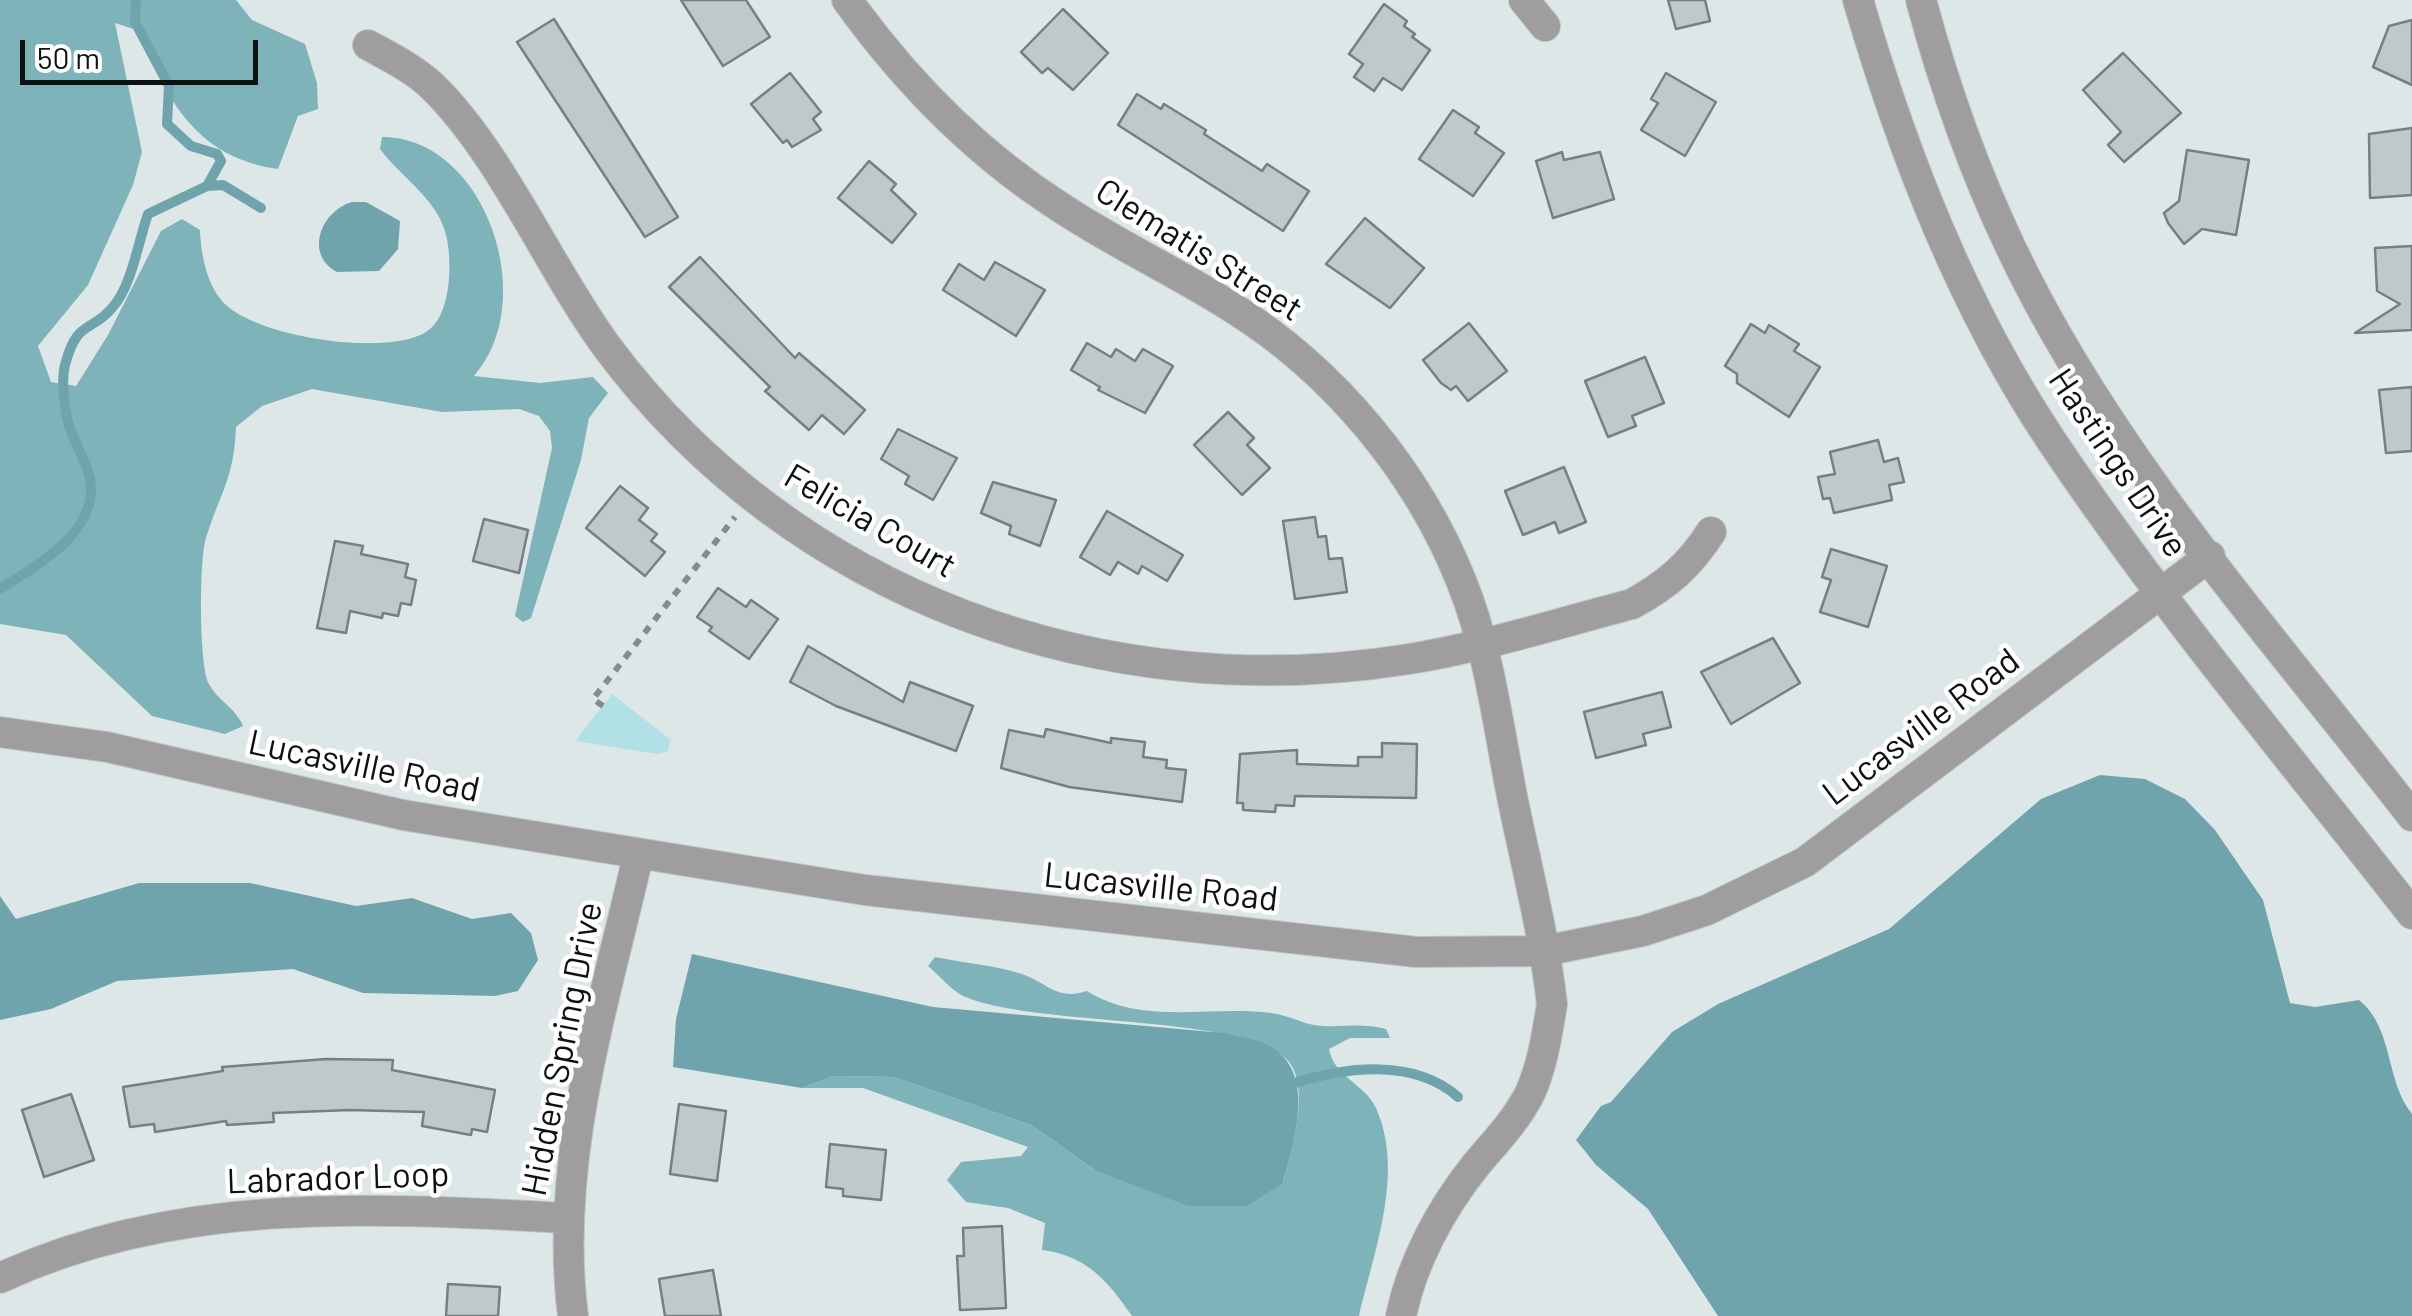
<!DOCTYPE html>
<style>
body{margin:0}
#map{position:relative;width:2412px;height:1316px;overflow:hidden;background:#dee7e8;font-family:Barlow,sans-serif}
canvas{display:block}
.scale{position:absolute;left:20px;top:40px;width:238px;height:45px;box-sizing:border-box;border:5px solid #0e1112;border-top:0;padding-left:12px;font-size:30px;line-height:35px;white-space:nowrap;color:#0e1112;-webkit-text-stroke:8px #fff;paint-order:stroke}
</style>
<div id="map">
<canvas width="2412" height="1316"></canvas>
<div class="scale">50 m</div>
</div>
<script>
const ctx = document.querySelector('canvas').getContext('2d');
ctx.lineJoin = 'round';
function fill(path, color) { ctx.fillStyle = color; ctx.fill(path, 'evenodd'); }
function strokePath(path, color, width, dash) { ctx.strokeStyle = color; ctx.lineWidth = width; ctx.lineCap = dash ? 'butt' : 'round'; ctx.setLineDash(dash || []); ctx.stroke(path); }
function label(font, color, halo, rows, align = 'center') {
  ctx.font = font + ' Barlow,sans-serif'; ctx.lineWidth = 9; ctx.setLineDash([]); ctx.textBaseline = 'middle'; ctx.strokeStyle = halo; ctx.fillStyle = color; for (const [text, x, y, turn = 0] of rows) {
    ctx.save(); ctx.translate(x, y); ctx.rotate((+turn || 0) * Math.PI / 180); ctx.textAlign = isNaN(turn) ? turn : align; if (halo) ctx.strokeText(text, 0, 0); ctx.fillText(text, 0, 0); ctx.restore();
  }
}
const green = new Path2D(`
 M612,694L671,740L667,752L657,754L575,741Z`);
const forest = new Path2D(`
 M0,0H236L252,20L305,44L317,83L318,109L298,116L278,169C198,158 166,101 140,31L115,23L142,152L133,185L88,285L38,346L51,382L76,386L108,335L161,231L182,219L200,230C201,253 206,282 222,301C253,337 386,357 426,332C451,317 452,265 447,239C440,200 401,178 380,149L382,137C486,137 541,302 474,376L540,383L593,377L608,393L589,418L581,460L531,618L523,622L515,616L552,448L550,431L539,416L519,409L442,412L312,389L262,406L236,427C234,479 220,493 206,538C199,559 199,666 209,684C218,701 236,708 243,726L225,734L152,716L66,635L0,624Z
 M935,957C963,963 995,965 1022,974C1048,983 1057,1001 1087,991C1142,1026 1210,1005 1271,1013C1290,1015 1305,1026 1324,1026C1347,1027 1363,1023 1386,1029L1390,1038H1350L1329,1049C1334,1077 1365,1084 1376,1108C1405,1173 1374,1251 1359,1316H1132C1107,1280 1087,1256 1042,1250L1045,1223L1008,1208L966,1202L947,1180L961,1162L1021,1156L1028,1147L863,1088H802L833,1076L894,1077L1031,1125L1095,1170L1283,1183C1291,1152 1310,1092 1290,1063C1253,1013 1034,1028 963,996C951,990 939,975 928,966Z`);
const water = new Path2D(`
 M352,202H366L400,221L398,249L379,271L337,272C304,254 321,211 352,202Z
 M2100,775L2145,779L2185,799L2215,830L2263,900L2290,1003L2315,1007L2359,1000C2394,1028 2385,1081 2412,1114V1316H1718L1648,1209L1596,1165L1576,1140L1601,1106L1611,1102L1672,1032L1718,1004L1889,929L2041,799Z
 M139,883H250L356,906L412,898L472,919L511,913L531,933L538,960L518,991L495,996L363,993L293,969L117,981L51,1009L0,1020V896L16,919Z
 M692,954L933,1007L1224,1033C1238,1037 1257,1039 1270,1046C1317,1073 1294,1142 1283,1183L1247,1206H1188L1095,1170L1031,1125L894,1077L833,1076L802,1088L673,1067L676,1019Z`);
const stream = new Path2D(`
 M207,186L223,185L261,208
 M0,589C33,568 90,537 91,491C92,466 72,443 67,418C64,402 61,381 65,365C77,319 91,333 112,308C132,286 138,242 148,214L207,186L221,161L217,154L191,146L167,124L169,86L135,22L136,0
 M1295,1083C1346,1067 1414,1058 1458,1097`);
const building = new Path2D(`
 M681,0H746L770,37L723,66Z
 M1668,0H1705L1710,21L1676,29Z
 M1384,4L1407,21L1404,26L1415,34L1412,37L1430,50L1402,90L1383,78L1374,91L1354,77L1363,64L1349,54Z
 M1063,9L1108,53L1073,90L1048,68L1042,73L1021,52Z
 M554,19L678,217L645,237L517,42Z
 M2412,20V85L2373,67L2389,26Z
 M2123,53L2181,113L2124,162L2108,145L2121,132L2083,90Z
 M790,73L821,112L813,119L821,130L792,147L787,140L783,143L751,104Z
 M1666,73L1716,102L1685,156L1641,130L1658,103L1651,99Z
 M1137,94L1161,109L1164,104L1206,130L1204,134L1262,171L1267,164L1309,191L1283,231L1118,125Z
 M1453,110L1479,127L1475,133L1504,153L1473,196L1419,159Z
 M2412,128V195L2370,198L2369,134Z
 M2187,150L2249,160L2236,235L2202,229L2184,244L2168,223L2164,213L2179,201Z
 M1562,152L1564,160L1600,152L1614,199L1553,218L1536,161Z
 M869,161L896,184L891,190L916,214L892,243L838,198Z
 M1365,218L1424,268L1390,308L1326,264Z
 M2412,246V330L2355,333L2400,304L2377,291L2375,248Z
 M700,257L795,358L799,353L865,410L844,434L822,415L809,430L765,391L770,387L669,287Z
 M995,262L1045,290L1016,336L943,290L959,264L984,280Z
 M1469,323L1507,371L1468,401L1456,386L1451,390L1441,383L1423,360Z
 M1751,324L1765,333L1769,325L1799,344L1794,351L1820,367L1789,417L1737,383V374L1725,366Z
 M1087,343L1111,357L1116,349L1135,361L1143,349L1173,366L1145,413L1098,390L1100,387L1071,370Z
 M1645,357L1664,403L1632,416L1636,426L1608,437L1585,381Z
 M2412,387V451L2386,453L2379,390Z
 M1228,412L1254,438L1247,445L1270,468L1242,495L1194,445Z
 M898,429L957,458L933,500L905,484L909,476L881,459Z
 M1878,440L1884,462L1898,458L1904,482L1889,485L1892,500L1834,513L1830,498L1823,499L1818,477L1835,474L1830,452Z
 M1564,467L1586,522L1559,533L1555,522L1523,535L1505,491Z
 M993,482L1056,500L1040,546L1009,534L1011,526L981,513Z
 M620,486L648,508L639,520L657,534L651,541L665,552L645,576L586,528Z
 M1107,511L1183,555L1167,581L1142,566L1138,574L1118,562L1110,575L1080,557Z
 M1315,517L1318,537L1326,536L1329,559L1342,558L1347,592L1295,599L1283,521Z
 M484,519L528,530L519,573L473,561Z
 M335,541L363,546L361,554L408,564L405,577L416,580L411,605L401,603L398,616L383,613L382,618L350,611L346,633L317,628Z
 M1831,549L1887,566L1868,627L1820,612L1831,580L1822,577Z
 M718,588L746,607L751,600L778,619L749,659L709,631L712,627L697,617Z
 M1773,638L1800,683L1731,724L1701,672Z
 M808,646L903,702L910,682L973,706L956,751L836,706L790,682Z
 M1662,692L1671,727L1643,734L1646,745L1596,758L1584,712Z
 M1046,729L1111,743V738L1145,742L1143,757L1167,760L1166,768L1186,770L1182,802L1069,787L1001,768L1009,730L1044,737Z
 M1382,743L1417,744L1416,798L1295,796L1294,806L1276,805L1275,812L1243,810V803H1237L1240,754L1297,750V764L1358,766V757H1382Z
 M326,1059L393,1060L392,1070L495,1090L487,1132L472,1129L471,1135L422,1126L424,1112L350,1110L273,1113L274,1122L227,1125L226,1121L155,1132L154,1124L130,1127L123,1087L223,1071L222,1067Z
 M71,1094L94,1160L44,1177L22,1110Z
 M679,1104L726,1111L717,1181L670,1174Z
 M830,1144L886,1150L881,1200L843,1196V1189L826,1187Z
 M1002,1226L1006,1308L960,1310L957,1256H964L963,1228Z
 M713,1270L721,1316H665L659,1279Z
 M448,1284L500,1287L498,1316H446Z`);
const path = new Path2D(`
 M603,706L593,699L735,517`);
const minor = new Path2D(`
 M847,0C906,82 978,155 1063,209C1118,245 1178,273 1233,308C1334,371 1418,472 1462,583C1489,650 1498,725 1512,796C1526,865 1544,934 1552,1004C1547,1034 1543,1064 1530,1093C1516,1121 1495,1142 1475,1166C1441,1209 1412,1262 1401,1316
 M1524,0L1545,26
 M1858,0C1903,154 1963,309 2053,443C2163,607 2291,759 2412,914
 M1921,0C1944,86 1973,168 2011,248C2110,457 2272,635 2412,816
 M368,45C390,57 414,69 432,86C501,153 549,268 607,347C793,597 1105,708 1409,659C1484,647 1559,623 1632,604C1667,585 1690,565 1711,532
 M0,732L107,747L403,815L865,890L1416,952L1544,951L1643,931L1707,910L1805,862L2210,556
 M0,1278C178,1195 377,1208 567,1218
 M573,1316C553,1161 604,1006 638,856`);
const streetNames = [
 ["Clematis Street",1199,250,32],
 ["Hastings Drive",2118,463,56],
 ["Felicia Court",870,521,30],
 ["Lucasville Road",1921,727,-37],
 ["Lucasville Road",364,766,12],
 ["Lucasville Road",1161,887,6],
 ["Hidden Spring Drive",562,1049,-79],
 ["Labrador Loop",338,1178,-2]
];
fill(green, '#b2e0e7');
fill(forest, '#7eb3ba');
fill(water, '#70a4ac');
strokePath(stream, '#70a4ac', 10);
fill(building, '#bfc8ca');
strokePath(building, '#778081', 2.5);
strokePath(minor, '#bdc5c6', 32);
strokePath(path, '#848b8c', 6, [8, 8]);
strokePath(minor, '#a09d9f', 30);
label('35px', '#0e1112', '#fff', streetNames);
</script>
